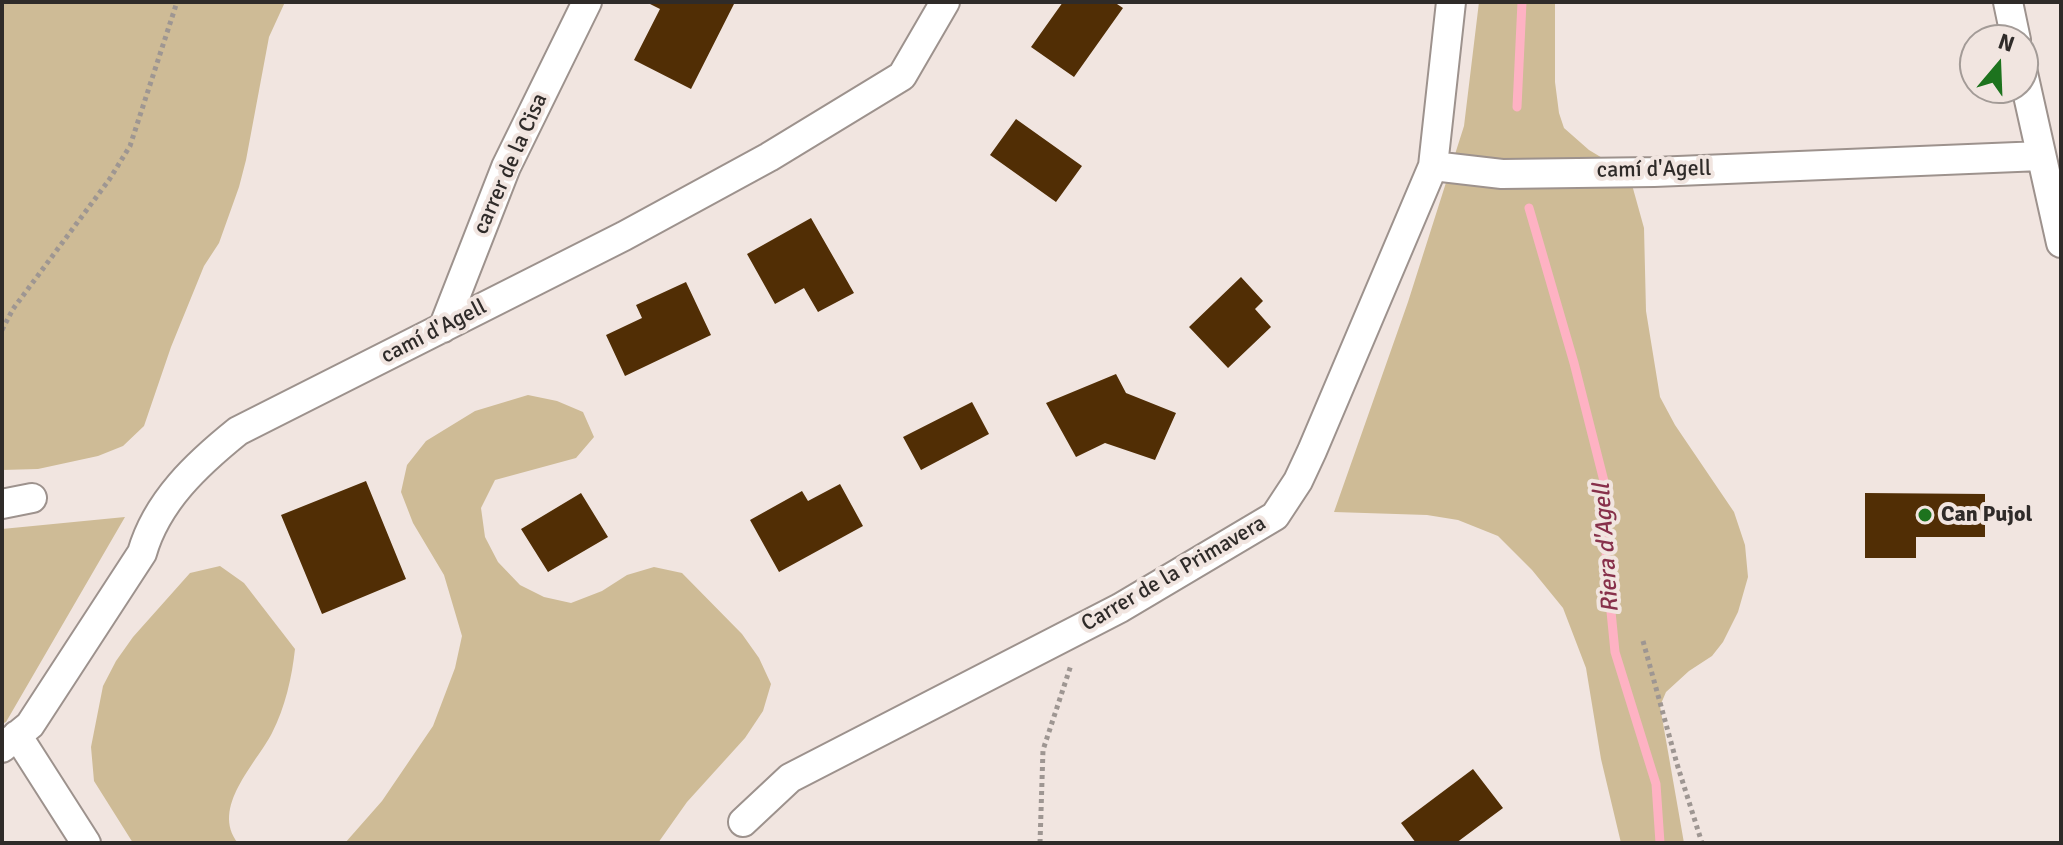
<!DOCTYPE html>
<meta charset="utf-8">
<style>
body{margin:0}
#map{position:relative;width:2063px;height:845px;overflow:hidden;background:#f1e5e0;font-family:Signika,sans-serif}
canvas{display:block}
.frame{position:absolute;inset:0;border:4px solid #2f2b29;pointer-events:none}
.north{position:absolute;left:1959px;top:24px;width:80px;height:80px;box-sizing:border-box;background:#f1e5e0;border:2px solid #a39b97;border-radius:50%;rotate:19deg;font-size:22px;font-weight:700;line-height:32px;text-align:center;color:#2f2b29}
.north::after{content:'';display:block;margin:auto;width:28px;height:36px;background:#1d731e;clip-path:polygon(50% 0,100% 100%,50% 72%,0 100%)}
</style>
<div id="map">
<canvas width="2063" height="845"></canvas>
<div class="frame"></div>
<div class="north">N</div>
</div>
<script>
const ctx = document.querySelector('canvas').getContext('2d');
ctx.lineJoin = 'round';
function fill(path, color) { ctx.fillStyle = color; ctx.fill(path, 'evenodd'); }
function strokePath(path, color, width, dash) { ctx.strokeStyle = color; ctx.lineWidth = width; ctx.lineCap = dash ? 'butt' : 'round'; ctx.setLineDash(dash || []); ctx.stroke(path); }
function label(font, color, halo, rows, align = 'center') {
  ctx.font = font + ' Signika,sans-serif'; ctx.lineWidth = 8; ctx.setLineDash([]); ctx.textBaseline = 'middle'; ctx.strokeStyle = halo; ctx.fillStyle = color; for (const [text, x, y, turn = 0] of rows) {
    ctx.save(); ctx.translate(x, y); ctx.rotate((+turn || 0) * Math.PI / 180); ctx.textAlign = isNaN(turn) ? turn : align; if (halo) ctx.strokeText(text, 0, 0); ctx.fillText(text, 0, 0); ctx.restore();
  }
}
const green = new Path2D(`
 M2,2H285L269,37L246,160L239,187L219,243L204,266L171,347L144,426L123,446L98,456L38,469L2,470Z
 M1479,2H1555V82L1559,113L1564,128L1589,150L1629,174L1644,228L1646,311L1660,397L1675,425L1734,512L1745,545L1748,577L1738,612L1723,642L1712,656L1689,671L1666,692L1660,706L1684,843H1621L1601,759L1586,668L1563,608L1532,570L1498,536L1458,520L1427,515L1334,512L1408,302L1464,126Z
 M528,395L557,401L583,412L594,437L576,458L495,480L481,508L485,537L498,562L520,585L544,597L571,603L602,591L627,575L654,567L682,573L742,634L759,658L771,684L763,711L745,738L687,802L658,843H345L382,801L433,726L455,668L462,636L444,575L413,523L401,492L407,465L426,441L475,411Z
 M125,517L6,722L2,724V529Z
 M220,566L244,583L295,649C292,677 285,708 272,733C256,764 210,808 238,843H133L94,781L91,747L103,686L116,661L133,637L190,573Z`);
const stream = new Path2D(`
 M1517,107L1522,2
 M1529,208L1574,363L1608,497L1606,561L1615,652L1656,784L1660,843`);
const building = new Path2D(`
 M646,2H735L691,89L634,60L660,9Z
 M1063,2H1114L1123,8L1074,77L1031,47Z
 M1016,119L1082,166L1056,202L990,155Z
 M811,218L854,293L818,312L804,288L775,304L747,254Z
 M1241,277L1263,301L1255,309L1271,327L1228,368L1189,327Z
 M686,282L711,335L625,376L606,335L642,318L636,305Z
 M1116,374L1126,393L1176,413L1155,460L1105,443L1076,457L1046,403Z
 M972,402L989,434L921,470L903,437Z
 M366,481L406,579L322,614L281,515Z
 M840,484L863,526L779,572L750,520L802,491L808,501Z
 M581,493L608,537L548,572L521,529Z
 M1865,493L1985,494V537H1916V558H1865Z
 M1473,769L1503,808L1456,843H1416L1401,823Z`);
const path = new Path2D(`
 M2,330L13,309L109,180L130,146L177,2
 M1643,641L1677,764L1702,843
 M1040,843L1043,750L1071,665`);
const minor = new Path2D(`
 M1451,2L1433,166L1502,174L1654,172L2041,156
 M2008,2L2016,40
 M2023,73L2061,243
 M443,328L506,167L587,2
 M2,504L32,498
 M17,735L86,843
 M2,748L30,725L142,553C157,501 197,464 238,431L624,236L769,157L902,76L945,2
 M743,822L790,778L1120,608L1275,516L1298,481L1312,451L1433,166`);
const markers = [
 [1925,515,8,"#1d731e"]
];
const streetNames = [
 ["carrer de la Cisa",511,164,-66],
 ["camí d'Agell",1654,170,-1],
 ["camí d'Agell",434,332,-27],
 ["Carrer de la Primavera",1174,574,-30]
];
const poiNames = [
 ["Can Pujol",1941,515]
];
const waterNames = [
 ["Riera d'Agell",1607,548,-94]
];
fill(green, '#cebb96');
strokePath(stream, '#feb2c3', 9);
fill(building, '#512e05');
strokePath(minor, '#9d928d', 32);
strokePath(path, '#9e9692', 5, [4, 4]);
strokePath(minor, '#fff', 28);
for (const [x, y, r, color] of markers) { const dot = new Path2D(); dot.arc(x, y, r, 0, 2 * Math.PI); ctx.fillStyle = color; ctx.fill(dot); strokePath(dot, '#f1e5e0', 3); }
label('22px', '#2f2b29', '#f1e5e0', streetNames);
label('bold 22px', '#2f2b29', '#f1e5e0', poiNames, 'left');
label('italic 24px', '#87304a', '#f1e5e0', waterNames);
</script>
